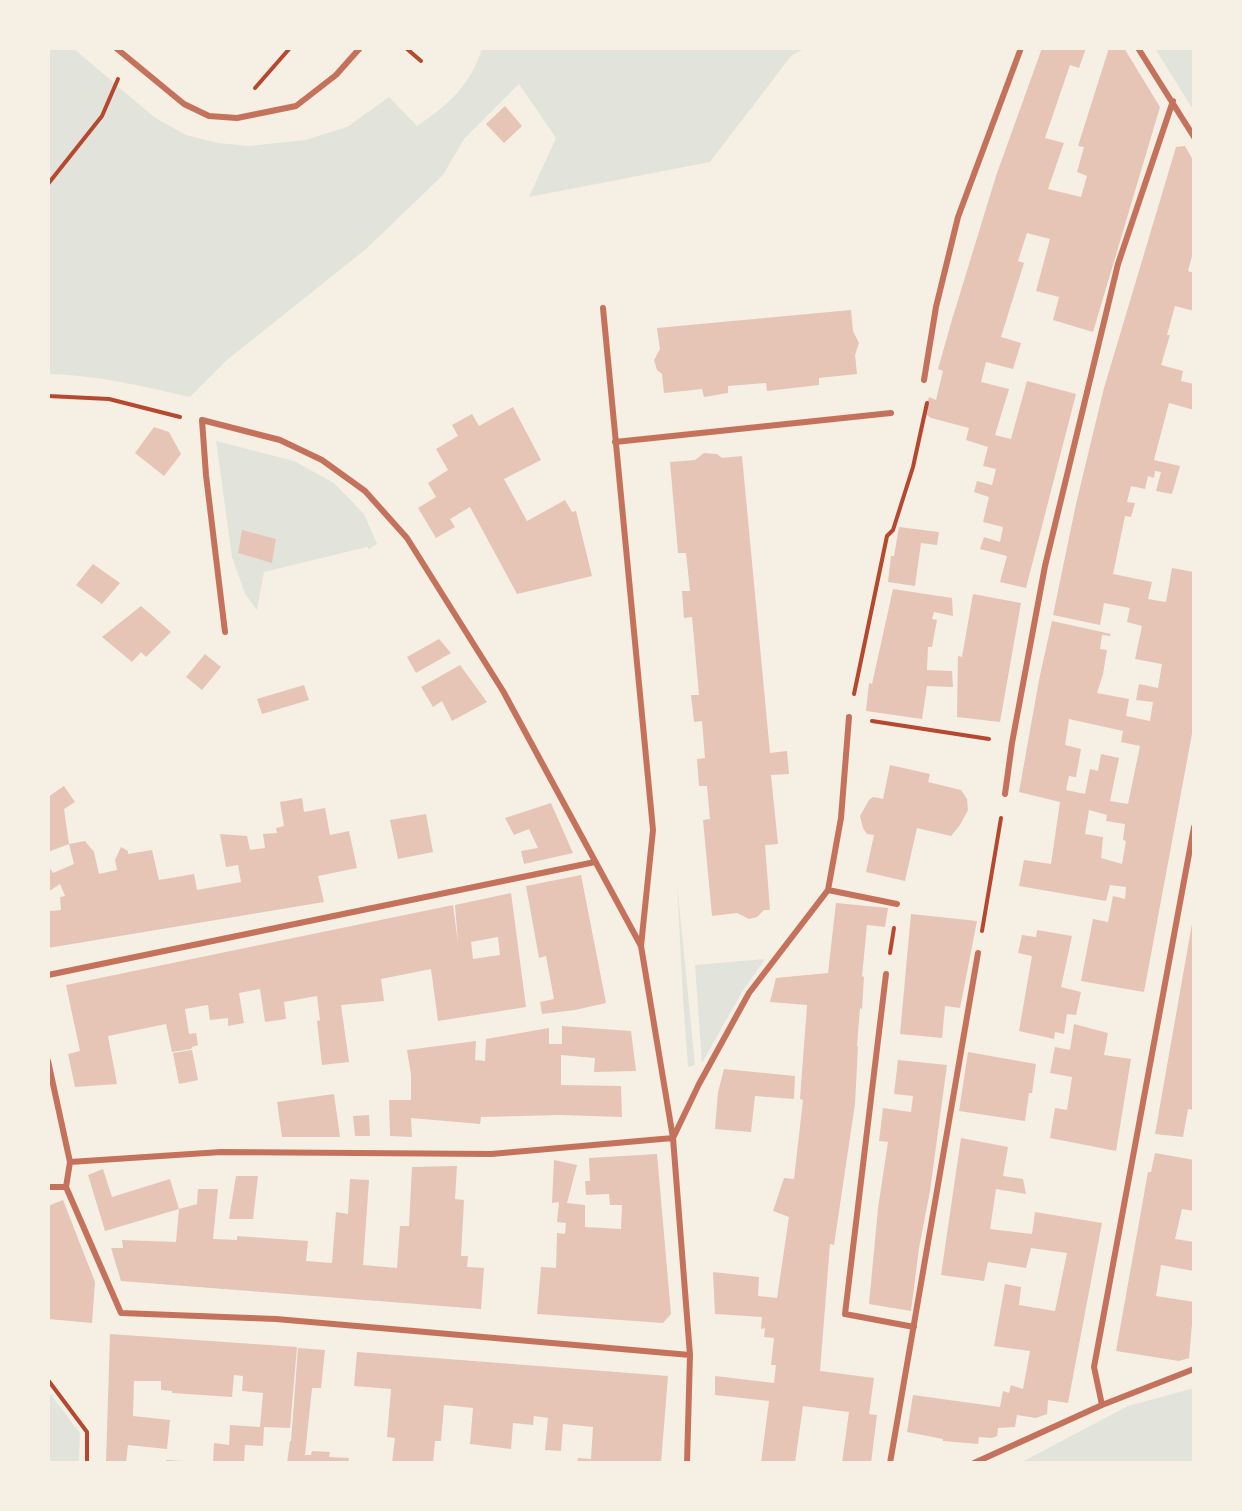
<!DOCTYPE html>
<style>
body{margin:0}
#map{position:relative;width:1242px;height:1511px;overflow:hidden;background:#f6efe4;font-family:"Alegreya Sans",sans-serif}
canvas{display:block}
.frame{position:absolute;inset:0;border:50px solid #f6efe4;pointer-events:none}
</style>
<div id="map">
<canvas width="1242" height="1511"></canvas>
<div class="frame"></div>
</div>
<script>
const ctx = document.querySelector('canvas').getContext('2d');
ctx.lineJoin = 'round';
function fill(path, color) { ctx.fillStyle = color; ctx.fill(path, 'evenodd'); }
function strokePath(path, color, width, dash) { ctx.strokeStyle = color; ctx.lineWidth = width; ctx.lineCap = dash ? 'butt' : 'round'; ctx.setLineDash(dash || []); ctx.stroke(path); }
const green = new Path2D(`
 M48,48H73L154,117L186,135L218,143L249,146L305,140L347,127L389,97L417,126C448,105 471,85 482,48H806L791,56L710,162L529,197L556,138L519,84L464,139L443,175L366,249L227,360L190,397C143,386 96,375 48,374Z
 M1158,48H1194V111L1156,50Z
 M216,441L294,461L334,483L364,514L377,544L369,549L367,547L264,572L257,610L245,594L232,557Z
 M677,883L695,1065L688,1067L683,1000Z
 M765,959L742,992L702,1063L695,965Z
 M1194,1388V1463H1020L1128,1406Z
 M48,1391L80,1433L79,1463H48Z`);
const building = new Path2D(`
 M1042,48H1086L1079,68L1070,65L1045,138L1064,143L1048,189L1081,197L1087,176L1077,172L1084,147L1078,146L1109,48H1124L1160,107L1093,332L1053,320L1059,297L1036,291L1050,239L1027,233L1018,261L1024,263L1001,337L1021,343L1013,369L986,362L981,382L1009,389L995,435L1011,439L1027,381L1076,394L1026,588L1000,582L1007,556L980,549L984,537L1000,542L1003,527L983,522L989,497L974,492L977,481L992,485L996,469L983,466L988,447L966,440L969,428L931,418L925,414L929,397L936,400L943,371L938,369L951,323L996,176Z
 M505,106L522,126L504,143L486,124Z
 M1185,146L1194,162V249L1188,271L1194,273V311L1175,306L1167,335H1170L1161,365L1183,371L1181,381L1194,384V410L1169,403L1154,460L1180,466L1172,494L1156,491L1161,472L1155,471L1154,478L1148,476L1145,489L1131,486L1127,502L1135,503L1131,517L1125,516L1113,574L1152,582L1148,599L1166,602L1172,568L1194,572V723L1144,992L1081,981L1093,919L1108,922L1113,896L1125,899L1126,887L1110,885L1106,901L1019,886L1024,860L1051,864L1060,802L1019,792L1039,680L1052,621L1111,634L1110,636L1102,635L1100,649L1107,650L1103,674L1097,693L1129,699L1126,716L1150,721L1153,702L1136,700L1139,684L1158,688L1162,664L1135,659L1142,626L1127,622L1130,608L1104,603L1100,625L1053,615L1076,504L1104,388L1176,147ZM1069,719L1123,731L1121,742L1140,746L1128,804L1110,801L1119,758L1101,754L1098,771L1090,769L1085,794L1066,790L1069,776L1076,777L1081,749L1065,745ZM1089,810L1107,815L1106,821L1125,824L1123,840L1126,841L1122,864L1101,858L1103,837L1085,834Z
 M851,310L853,331L859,343L855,355L857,374L819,378V385L767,391L766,383L728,386V393L704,397L702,389L664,393L662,374L657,370L654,360L660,349L657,328Z
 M513,407L541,460L504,479L527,521L565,500L572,512L576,511L592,576L517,594L470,507L450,519L455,527L436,538L418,508L436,497L428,483L448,470L436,449L458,436L452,425L472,414L479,426Z
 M154,427L169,432L181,454L164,476L135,453Z
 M704,453L717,454L722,458L742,456L770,753L787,751L789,774L771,775L778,844L765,845L770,910H764L757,917L749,919L737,913L712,916L703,820L710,819L707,786H699L697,759L705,758L702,721L694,722L691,695H699L692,617L684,618L682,591H690L686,553H678L670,462L695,460Z
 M899,527L939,532L937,545L921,543L915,586L888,582L891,556H894Z
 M242,530L276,539L272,563L238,553Z
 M93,564L120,583L102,604L76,585Z
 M893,589L952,598L953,616L934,612L932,619L937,620L932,647H928L927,670L952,671L953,687L927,686L922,719L866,711L869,683L872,684Z
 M973,594L1021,603L1000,722L957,717L958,656L962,657Z
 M141,606L171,632L146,657L141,652L132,662L102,637Z
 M439,639L451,653L416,673L407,657Z
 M205,654L221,667L202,690L186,677Z
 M460,665L487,702L452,721L442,701L433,707L421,687Z
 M304,685L309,700L262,714L257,699Z
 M890,765L930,774L928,782L961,790L967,799L968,810L960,825L951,836L917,828L905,881L866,872L874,835L867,834L863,828L860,816L869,800L873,797L883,799Z
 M64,786L75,802L64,809L69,844L48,852V797Z
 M302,798L304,812L325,808L330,835L349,831L357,868L318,876L324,902L48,948V907L51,911L61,910L60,897L65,896L60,884L48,892V865L53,873L74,864L69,844L85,841L94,852L99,874L117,870L115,860L121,847L128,851V854L152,850L159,880L194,874L197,890L241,882L238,865L226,867L220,834L247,836L250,850L265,848L263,834L277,833L276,828L284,826L280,802Z
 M551,803L573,853L524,864L521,851L538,848L529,829L514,835L505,818Z
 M426,814L433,852L398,859L390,820Z
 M581,875L606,1003L575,1010L542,1014L540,1002L554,999L546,956L539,958L526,886Z
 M511,893L526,1007L438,1021L431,969L381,979L384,1001L341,1005L349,1062L322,1065L317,1021L320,1020L317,996L284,1002L286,1019L265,1022L260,989L239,993L244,1023L228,1026V1018L210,1020L208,1005L185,1009L189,1034L196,1033L198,1045L192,1047L191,1049L172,1052L166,1024L108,1036L117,1084L75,1087L68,1054L80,1051L66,985L453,905L458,943L455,905ZM498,937L500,955L473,959L471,942Z
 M836,903L888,908L885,927L867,925L862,976L864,977L862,1009L860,1008L857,1046H858L855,1104L834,1245L830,1244L820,1371L874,1378L869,1414L877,1415L871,1463H842L849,1412L803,1406L795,1463H761L769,1401L715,1395V1376L774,1383L776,1365H771L774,1338L764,1337L765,1328L761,1329L762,1317L715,1314L713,1272L759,1277L758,1296L777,1298L789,1217L773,1211L784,1178L794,1179L803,1100L800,1099L807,1005L770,1002L776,978L828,973Z
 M911,914L977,921L960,1008L945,1006L942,1038L900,1034Z
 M1193,918L1194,1110L1188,1109L1183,1137L1155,1134Z
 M1037,930L1072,936L1061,987L1081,992L1076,1015L1067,1014L1064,1034L1055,1032L1054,1039L1019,1031L1032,956L1018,953L1022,935L1036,937Z
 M1074,1024L1108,1033L1104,1055L1131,1059L1116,1151L1050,1138L1055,1108L1067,1110L1072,1077L1050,1073L1055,1047L1070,1050Z
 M562,1026L631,1031L636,1071L594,1072L595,1058L561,1055V1085L621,1086L622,1117L561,1115L481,1117L480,1124L411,1118L412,1137L390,1136L389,1100H411V1075L407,1050L476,1041L475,1060L485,1061L486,1039L549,1028V1044H562Z
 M192,1050L198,1080L179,1084L173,1053Z
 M968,1052L1036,1064L1032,1093H1029L1025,1121L959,1111Z
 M898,1060L947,1065L930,1191L919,1248L911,1311L869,1304L878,1208L888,1142L879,1141L883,1108L911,1112L913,1096L894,1094Z
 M724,1069L795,1076L794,1099L755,1096L751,1132L715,1129L718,1092Z
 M334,1094L340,1137H282L277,1102Z
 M369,1115L370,1136H355L353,1116Z
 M961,1138L1008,1147L1003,1176L1023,1179L1026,1194L996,1189L990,1229L1032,1234L1035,1212L1102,1223L1068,1403L1048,1400L1047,1414L1036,1418L1017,1415L1015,1427L998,1428L997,1436L992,1438L979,1437L978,1444L943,1441V1439L907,1432L913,1395L1000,1407L1003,1391L1009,1393L1011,1385L1023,1389L1030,1351L994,1346L1005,1284L1021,1287L1019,1305L1055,1311L1067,1253L1031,1248L1026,1268L988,1262L984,1281L941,1275Z
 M1155,1153L1194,1160V1211L1182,1209L1175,1239L1194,1242V1271L1161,1265L1156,1296L1194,1302L1189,1358L1179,1361L1116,1351L1148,1172H1151Z
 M657,1154L671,1314L663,1323L537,1314L541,1267L556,1268L557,1233L565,1234L566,1223L557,1222L559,1202L552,1203L554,1160L577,1165L567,1203L585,1205V1227L621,1229L622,1205H610L609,1194L586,1195L585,1181H590L589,1158Z
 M457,1166L455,1199L464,1200L461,1256H468L467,1267L484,1268L481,1309L121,1281L111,1248H123L122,1240L176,1242L179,1209L105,1231L88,1175L103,1169L112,1197L170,1179L179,1209L197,1204L198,1189H218L213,1239L237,1240V1236L308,1241L306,1261L332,1263L336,1212L348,1214L350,1179L369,1180L363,1265L397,1268L400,1226H409L412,1167Z
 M236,1176H258L253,1219H229Z
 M63,1200L95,1282L92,1323L48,1319V1206Z
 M110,1334L297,1347L290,1428L264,1427L263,1446L245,1445L244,1463H213L214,1443L229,1445L230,1425L260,1427L263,1393L242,1391L243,1376L234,1375L232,1397L172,1393V1391L161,1390V1381H134L133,1416L170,1420L167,1449L128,1445L126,1463H106Z
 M298,1348L325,1350L321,1388H312L305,1455H311L312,1451L330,1452L329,1457L349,1458L348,1463H287L290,1441H291Z
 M357,1352L668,1376L661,1463H577L578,1458L591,1459L593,1427L563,1424L561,1451L545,1450L548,1418L534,1416L533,1425L513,1423L511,1449L470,1444L473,1408L444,1405L441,1441H435L433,1463H392L395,1438L387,1437L391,1389L354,1386Z
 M166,1460L185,1461V1463H166Z`);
const path = new Path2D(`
 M406,48L421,61
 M255,88L290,48
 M48,184L102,116L118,79
 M48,396L109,399L180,417
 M854,694L887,536L893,530L913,467L927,403
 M872,721L989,739
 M982,931L1001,818
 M890,953L894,928
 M48,1380L87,1432V1463`);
const minor = new Path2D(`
 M116,48L184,104L209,116L237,118L296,106L336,75L360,48
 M1138,48L1194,137
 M603,308L653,830L641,946
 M924,380L936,307L958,217L1021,48
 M615,442L891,413
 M225,632L206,475L202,420L280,440L322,460L365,491L407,538L503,691L641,946L673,1138L690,1355L687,1463
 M1005,794L1012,743L1045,566L1118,264L1173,101
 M828,890L897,904
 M886,974L845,1314L914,1327
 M48,975L595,862
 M48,1061L70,1162
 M48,1187H66
 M66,1187L70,1162L221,1152L491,1154L673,1138L699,1084L749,993L828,890L841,818L849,717
 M66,1187L121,1313L276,1319L690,1355
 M1102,1405L1094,1367L1194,827
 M890,1463L978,953
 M974,1463L1102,1405L1194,1369`);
fill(green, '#e2e4dc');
fill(building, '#e6c5b7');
strokePath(path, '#b5482f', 4);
strokePath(minor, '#c5725c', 6);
</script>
